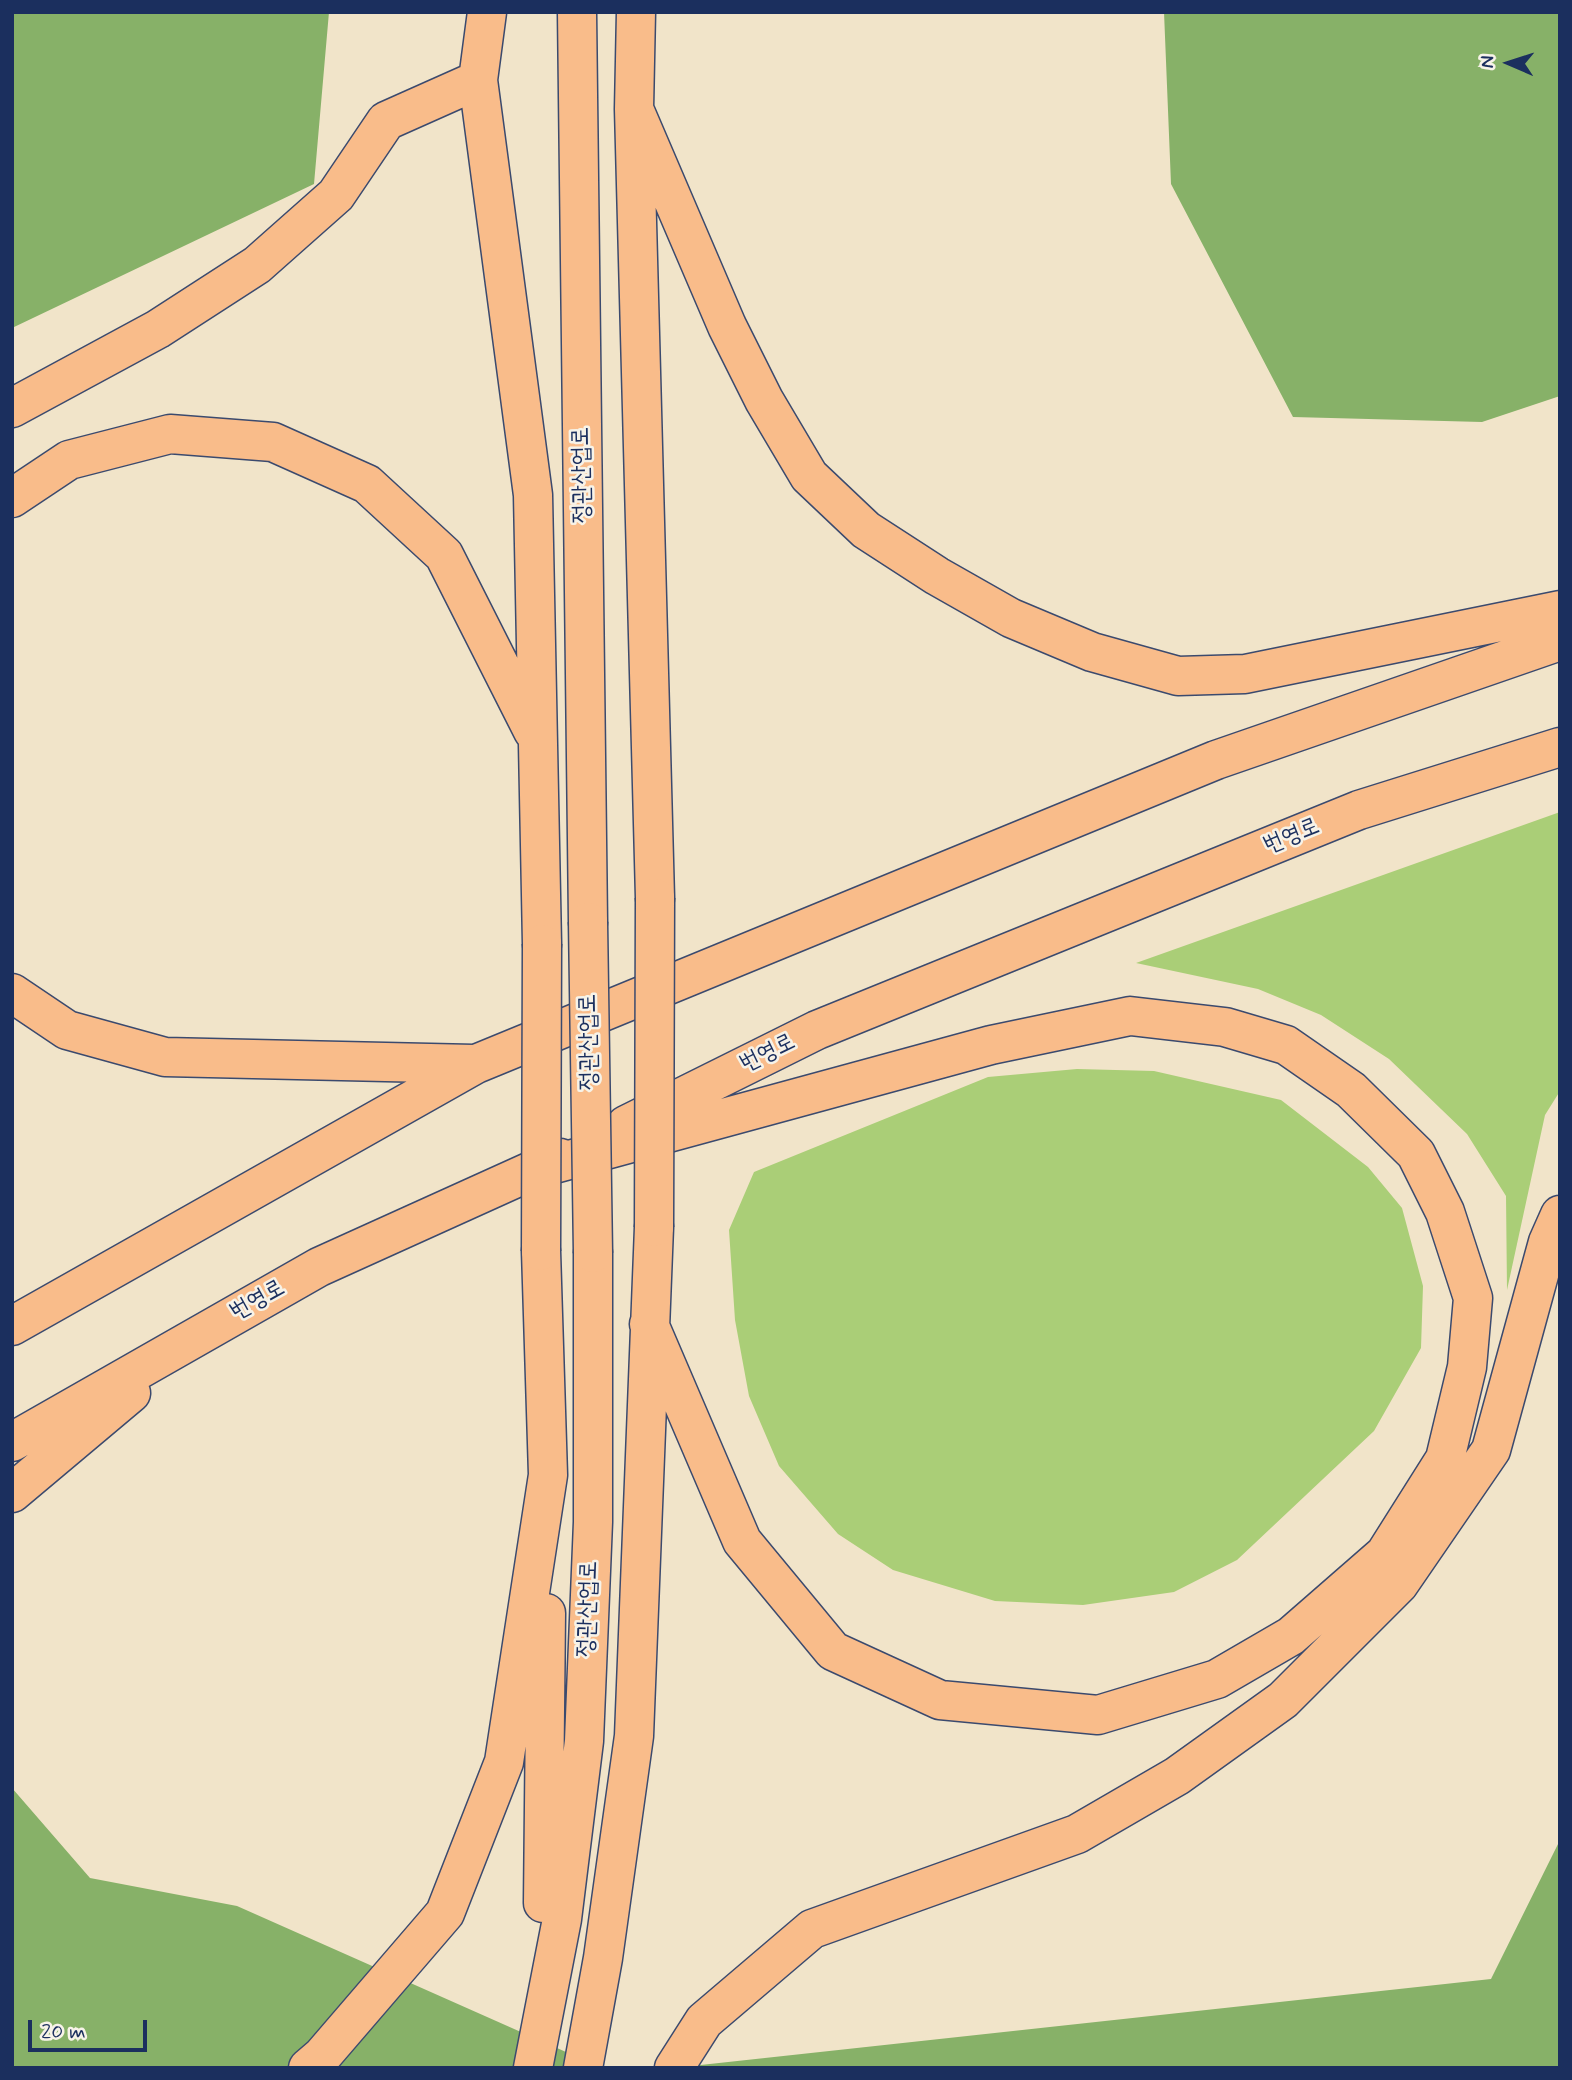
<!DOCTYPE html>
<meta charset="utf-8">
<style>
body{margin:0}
#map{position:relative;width:1572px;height:2080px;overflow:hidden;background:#f1e4c9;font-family:Mynerve,sans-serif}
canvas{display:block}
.frame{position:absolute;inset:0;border:14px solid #1b2f5e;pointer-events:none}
.north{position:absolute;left:1474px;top:28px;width:70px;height:70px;-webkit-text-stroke:5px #f7f3e8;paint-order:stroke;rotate:273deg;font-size:19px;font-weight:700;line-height:28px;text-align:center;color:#1b2f5e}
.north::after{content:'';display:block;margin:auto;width:24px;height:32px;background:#1b2f5e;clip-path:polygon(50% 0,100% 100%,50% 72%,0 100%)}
.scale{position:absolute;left:28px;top:2020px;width:119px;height:32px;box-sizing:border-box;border:4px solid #1b2f5e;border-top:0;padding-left:9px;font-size:21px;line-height:24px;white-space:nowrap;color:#1b2f5e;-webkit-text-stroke:5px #f7f3e8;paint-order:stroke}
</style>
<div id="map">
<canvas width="1572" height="2080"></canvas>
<div class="frame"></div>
<div class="north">N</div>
<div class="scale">20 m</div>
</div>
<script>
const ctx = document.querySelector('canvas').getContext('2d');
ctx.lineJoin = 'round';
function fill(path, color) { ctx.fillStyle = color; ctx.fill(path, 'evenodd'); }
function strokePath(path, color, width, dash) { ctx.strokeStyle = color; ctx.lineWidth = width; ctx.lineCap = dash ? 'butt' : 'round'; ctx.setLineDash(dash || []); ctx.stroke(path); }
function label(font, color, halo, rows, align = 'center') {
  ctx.font = font + ' Mynerve,"Poor Story",sans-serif'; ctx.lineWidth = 5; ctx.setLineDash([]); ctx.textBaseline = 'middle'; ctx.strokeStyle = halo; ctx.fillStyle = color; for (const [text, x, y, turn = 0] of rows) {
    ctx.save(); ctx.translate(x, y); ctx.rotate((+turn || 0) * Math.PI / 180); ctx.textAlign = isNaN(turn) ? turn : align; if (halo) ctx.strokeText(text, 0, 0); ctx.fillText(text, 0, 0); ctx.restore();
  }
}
const green = new Path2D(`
 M1560,812V1091L1545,1115L1507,1290L1506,1196L1467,1134L1389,1059L1321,1015L1258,989L1136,963Z
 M1077,1069L1154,1071L1281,1100L1368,1167L1402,1208L1423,1286L1421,1348L1374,1431L1237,1560L1174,1592L1083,1605L995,1601L893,1570L838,1534L779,1466L749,1396L735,1320L729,1230L754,1172L988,1077Z`);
const forest = new Path2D(`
 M12,12H329L314,184L12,328Z
 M1164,12H1560V396L1482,422L1293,417L1171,184Z
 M12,1788L90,1878L237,1906L602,2068H12Z
 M1560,1840V2068H673L1491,1979Z`);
const highway = new Path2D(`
 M487,12L478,80L533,495L542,944
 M577,12L588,922
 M636,12L634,109L655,898
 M634,109L727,326L764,400L809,476L866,530L937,576L1011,618L1092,652L1178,676L1245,674L1560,610
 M12,408L158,329L257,265L336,195L386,121L478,80
 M12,498L69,460L170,434L273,442L367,484L444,555L533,731
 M12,993L67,1030L165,1057L474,1064
 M626,1125L817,1030L1359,810L1560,747
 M536,1169L991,1045L1130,1016L1225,1027L1286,1045L1351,1090L1416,1154L1445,1212L1473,1298L1467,1367L1445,1459L1385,1554L1291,1636L1217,1679L1098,1715L940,1700L833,1651L742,1541L649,1324
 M12,1326L476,1064L1216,760L1560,641
 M12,1442L319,1267L560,1158
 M12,1493L131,1393
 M543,1903L546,1613
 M308,2068L322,2056L445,1913L504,1762L548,1475L541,1251
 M533,2068L562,1919L584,1741L593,1522V1253
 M583,2068L603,1958L634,1736L654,1227
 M674,2068L704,2021L812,1929L1077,1834L1177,1776L1283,1700L1399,1584L1491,1450L1548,1242L1560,1215`);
const highwayBridge = new Path2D(`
 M588,922L593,1253
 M654,1227L655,898
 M541,1251L542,944`);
const streetNames = [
 ["정관산업로",583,475,-91],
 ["번영로",1292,837,-22],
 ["정관산업로",590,1042,-91],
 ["번영로",768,1054,-26],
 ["번영로",258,1301,-29],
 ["정관산업로",589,1609,-88]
];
fill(green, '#aace77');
fill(forest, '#87b168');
strokePath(highway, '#3b4a6e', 41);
strokePath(highway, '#f9bc8a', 38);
strokePath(highwayBridge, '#3b4a6e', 41, []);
strokePath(highwayBridge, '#f9bc8a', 38);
label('24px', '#1b2f5e', '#f7f3e8', streetNames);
</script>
